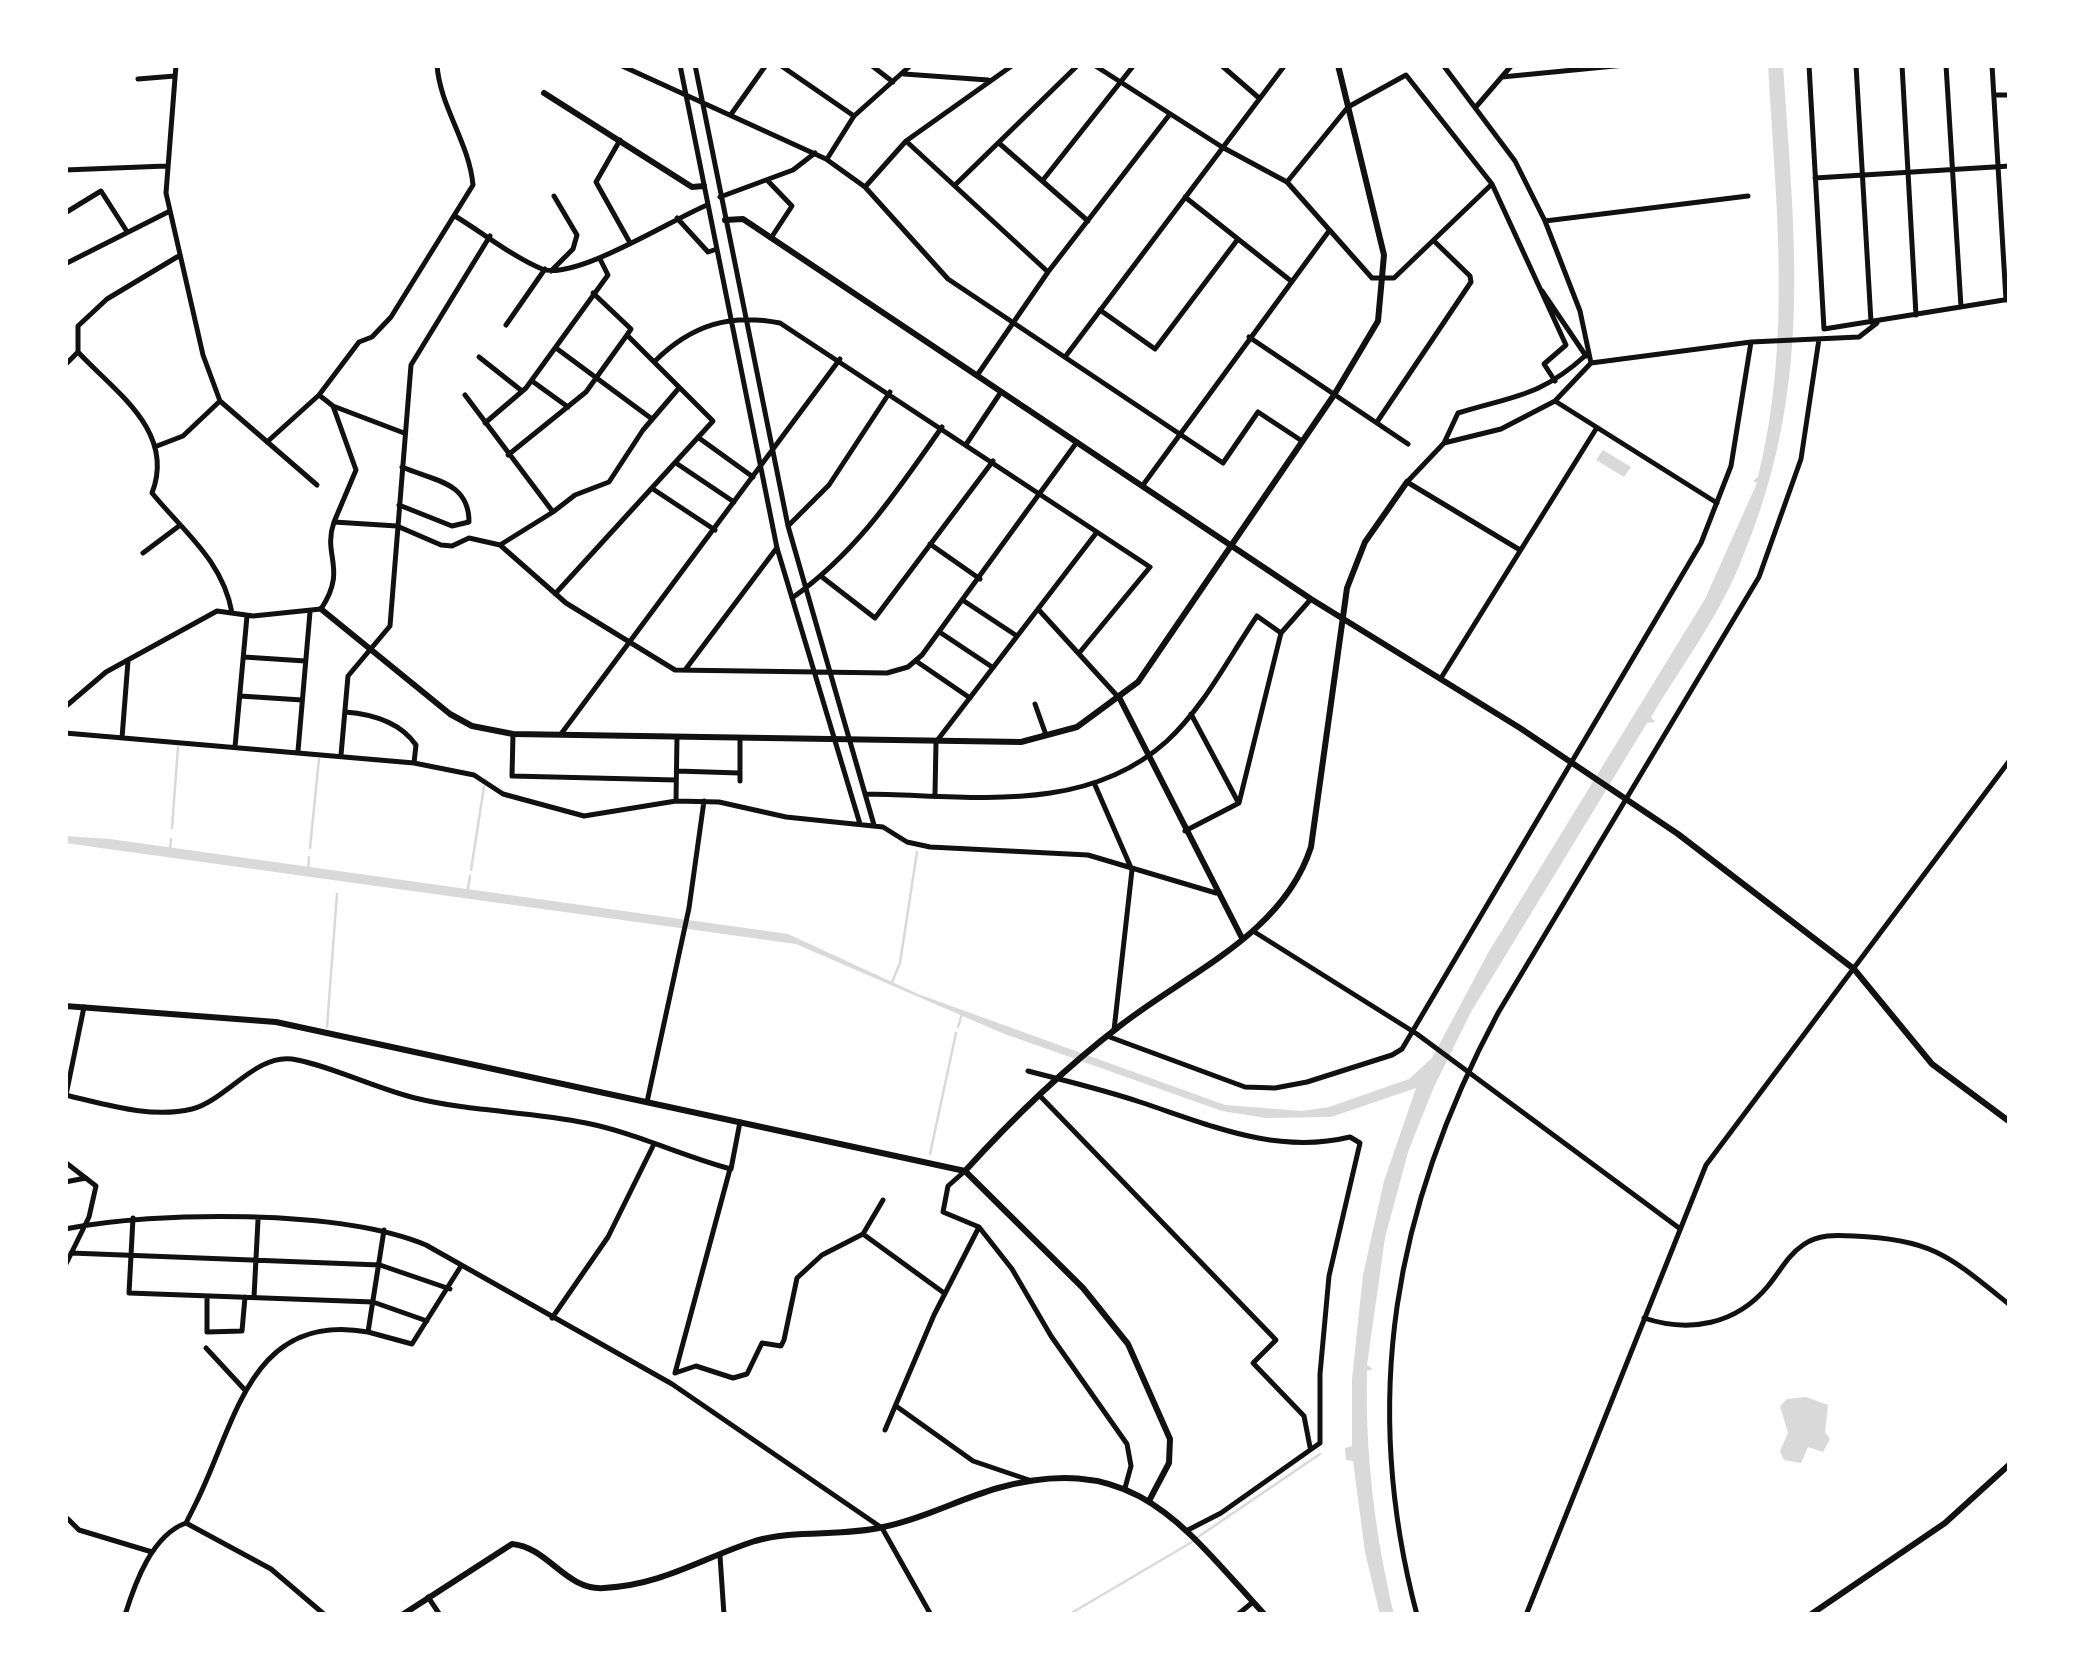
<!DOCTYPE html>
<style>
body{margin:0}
#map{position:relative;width:2075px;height:1680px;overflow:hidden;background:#fff;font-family:Overpass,sans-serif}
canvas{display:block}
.frame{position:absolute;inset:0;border:68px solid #fff;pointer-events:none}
</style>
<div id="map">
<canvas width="2075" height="1680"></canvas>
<div class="frame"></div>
</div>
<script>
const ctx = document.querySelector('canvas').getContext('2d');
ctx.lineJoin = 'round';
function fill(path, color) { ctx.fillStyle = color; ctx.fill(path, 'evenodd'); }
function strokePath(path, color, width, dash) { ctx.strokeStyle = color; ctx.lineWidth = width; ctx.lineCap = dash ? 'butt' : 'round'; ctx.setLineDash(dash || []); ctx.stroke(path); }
const water = new Path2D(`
 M1768,65H1783C1795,248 1814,391 1739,566C1717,619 1681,667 1651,717L1655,722L1647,723L1471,1012L1433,1089L1408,1152L1385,1238L1367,1365L1373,1369L1367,1371C1365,1455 1375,1534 1394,1615H1380L1365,1552L1353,1461L1346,1460L1345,1448L1352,1446V1379L1363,1275L1384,1181L1416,1088L1331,1117L1266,1118L1222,1111L1002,1033L796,944L65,843V836L110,839L788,934L918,994L1225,1105L1302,1111L1329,1107L1409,1079L1432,1058L1488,953L1705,599L1757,483L1753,481L1758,477C1792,340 1776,205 1768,65Z
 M1603,450L1631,467L1624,477L1596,460Z
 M1806,1397L1828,1405L1825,1432L1830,1439L1823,1452L1808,1447L1801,1463L1784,1460L1780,1451L1788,1433L1780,1406L1787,1399Z`);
const stream = new Path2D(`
 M172,828L178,747
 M310,848L319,759
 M170,852L171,839
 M308,870L309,857
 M471,870L484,787
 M467,894L470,876
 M892,982L900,963L917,852
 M327,1027L337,894
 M958,1027L962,1014
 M930,1154L956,1033
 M1198,1537L1320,1454
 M1068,1615L1192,1542`);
const minor = new Path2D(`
 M176,65L166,193L203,355L220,401L317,485
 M620,65L826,159L865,187L948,279L1223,463L1258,412L1302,441
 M680,65L777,548L860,824
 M695,65L788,526L874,825
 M780,65L854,116
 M871,65L893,82
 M1094,65L1222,147L1287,182L1372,278H1394L1492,184
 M1221,65L1259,98
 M1443,65L1515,161L1545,221L1580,311L1591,363L1555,401L1501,429L1444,443L1407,482L1520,550
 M1809,65L1824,329L2010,299
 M1856,65L1871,322
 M1902,65L1916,315
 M1946,65L1961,307
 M1992,65L2006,300
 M904,74L988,80
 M1502,77L1625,65
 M138,79L175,76
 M1994,95H2010
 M1475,108L1512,65
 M732,113L766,65
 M620,140L596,182L629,241
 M906,141L1048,272
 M1000,144L1088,221
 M827,159L854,116L911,65
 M65,170L166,166
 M1815,178L2010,166
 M767,180L792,206L771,238
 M1043,180L1134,65
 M1287,182L1348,107L1406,75L1492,184L1566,345L1544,364L1555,381
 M955,185L1078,65
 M865,187L906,141L1013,65
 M720,197L793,170L815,153
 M1185,197L1291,281
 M65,213L101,191L126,230
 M455,216C483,233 513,257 542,269C575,281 671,220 707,205
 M677,218L708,252L717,249
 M1545,221L1748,196
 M177,257L107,299L78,326V352C115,392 176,431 152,493C184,532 223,561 232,613
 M65,264L168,212
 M551,271L573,249L577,235L554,196
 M1542,291L1586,356
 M1100,310L1155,349L1238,239
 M506,325L545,269
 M1249,337L1408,444
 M556,348L652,419
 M479,357L522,391
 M1065,357L1285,65
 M654,362C691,325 730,313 780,323L1150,567L1080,652
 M1591,363L1751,342L1859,337L1877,323
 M65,365L78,352
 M978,374L1048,272L1170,114
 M532,381L568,407
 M465,395L553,512L500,545
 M1555,401L1717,503
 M333,406L404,433
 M1377,422L1471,282L1470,276L1434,241
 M485,423L526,388L608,275L600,259
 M699,438L753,477
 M267,442L319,395
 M967,443L1001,392
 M1444,443L1458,413C1513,396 1540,397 1586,355
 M157,446L183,436L220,401
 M508,455L586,392L627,335
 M676,463L734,502
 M1143,485L1329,231
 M653,489L715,530
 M399,505L452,526L469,522C469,482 435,481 402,467
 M553,512L575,495L609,482L643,430L679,388
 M334,522L356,470L333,406L319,395L359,342L372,337L391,317L473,185C469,142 440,107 437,65
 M788,526L829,485L890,392
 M930,544L980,579
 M143,553L179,526
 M822,577L875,618L993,461
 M555,594L713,421L627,335L631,329L593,293
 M792,598C857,552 897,491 942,427
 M964,601L1017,636
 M1038,609L1120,699
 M941,633L992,667
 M244,657L305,661
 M916,661L970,698
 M685,670L776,549
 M1441,678L1596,429
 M240,696L302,700
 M1035,704L1046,735
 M65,707L106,672L217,611L253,616L321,609C348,568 322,556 334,522L397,526L441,545L452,546L469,538L500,545L566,603L675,670L887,673L908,667L922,655L1077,442
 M345,712C372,714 400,722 416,745L414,763
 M1191,714L1237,800
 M65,733L414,763L474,775L503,794L584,816L676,801L719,802L786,817L883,827L907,842L930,847L1088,855L1216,893
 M513,734L512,776L676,780
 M561,734L840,359
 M122,738L128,661
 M235,747L247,616
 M298,751L310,612
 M341,755L348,676L390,626L411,365L490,236
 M677,771L739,773
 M740,781V738
 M1095,785L1132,870L1114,1030
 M865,794C969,795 1084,816 1167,741C1204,707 1229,657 1257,616L1281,633
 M935,794L936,742L1097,532
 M676,801L677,737
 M1185,831L1239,803L1281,633L1311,599
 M1253,931L1417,1034L1679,1228
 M1107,1036L1245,1087L1275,1088L1307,1082L1392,1055L1402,1049L1701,543L1731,466L1751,342
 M1028,1071C1066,1081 1104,1090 1140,1102C1210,1125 1276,1155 1350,1137L1360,1143L1329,1276L1320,1374V1443L1221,1513L1186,1531
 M65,1095C105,1104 150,1119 192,1109C226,1100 256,1054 292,1059C326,1064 377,1089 415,1098C472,1112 529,1111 586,1123C636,1133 682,1156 731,1169L740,1122
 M66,1095L84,1007
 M1040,1096L1276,1340L1253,1363L1304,1416L1310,1447
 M647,1102L689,908L704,801
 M65,1162L96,1186L89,1217L65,1266
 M965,1171L948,1186L943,1212L979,1227L1012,1269L1051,1336L1127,1444L1131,1466L1125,1488
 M65,1182L86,1178
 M133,1218L129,1293L373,1302L427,1321
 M65,1229C157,1211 340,1209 426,1245L672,1384L882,1528L931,1615
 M384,1230L368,1332L412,1344L461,1266
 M863,1234L944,1293
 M71,1253L380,1265L450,1289
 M207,1296V1332L242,1331L245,1297
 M254,1297L258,1220
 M552,1318L608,1237L654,1144
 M1644,1318C1689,1333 1736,1325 1768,1286C1779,1273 1788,1255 1803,1245C1818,1234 1836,1235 1854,1236C1933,1239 1950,1257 2010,1305
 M206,1348L244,1389
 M675,1373L696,1366L733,1378L747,1374L762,1343L781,1346L784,1340L797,1278L822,1255L863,1234L883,1200
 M675,1373L730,1169
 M896,1406L973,1461L1032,1481
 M885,1430L934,1315L979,1227
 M68,1519L79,1530L152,1552
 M186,1523L271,1569L325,1615
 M720,1556L724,1615
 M428,1597L440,1615
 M125,1615C135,1583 152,1535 186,1523L196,1503C236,1423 250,1311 368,1332
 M1237,1615L1253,1602
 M1417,1615C1360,1400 1394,1207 1498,1013L1759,577L1801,459L1819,339
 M1526,1615L1706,1165L2010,760`);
const tertiary = new Path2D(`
 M544,93L692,187L704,186
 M725,220L743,219L1311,599L1520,728L1678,834L1854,969L1932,1064L2010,1122
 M321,609L450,714L472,726L513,734L1021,742L1077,727L1138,682L1334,395L1378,321L1384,255L1338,65
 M1120,699L1242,938
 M65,1006L276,1022L965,1171L1083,1288L1128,1344L1170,1439L1169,1463L1150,1499
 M965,1171C1012,1119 1065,1068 1121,1025C1189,972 1283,934 1311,847L1347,588L1365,542L1407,482
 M402,1615L512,1544C548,1547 566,1591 604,1588C663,1585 702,1558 755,1541C797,1529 841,1537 883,1527C923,1519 959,1499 998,1488C1135,1450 1183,1526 1265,1615
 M1810,1615L1945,1523L2010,1464`);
fill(water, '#d9d9d9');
strokePath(stream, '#d9d9d9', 2.5);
strokePath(minor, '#111', 5);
strokePath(tertiary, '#111', 6);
</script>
